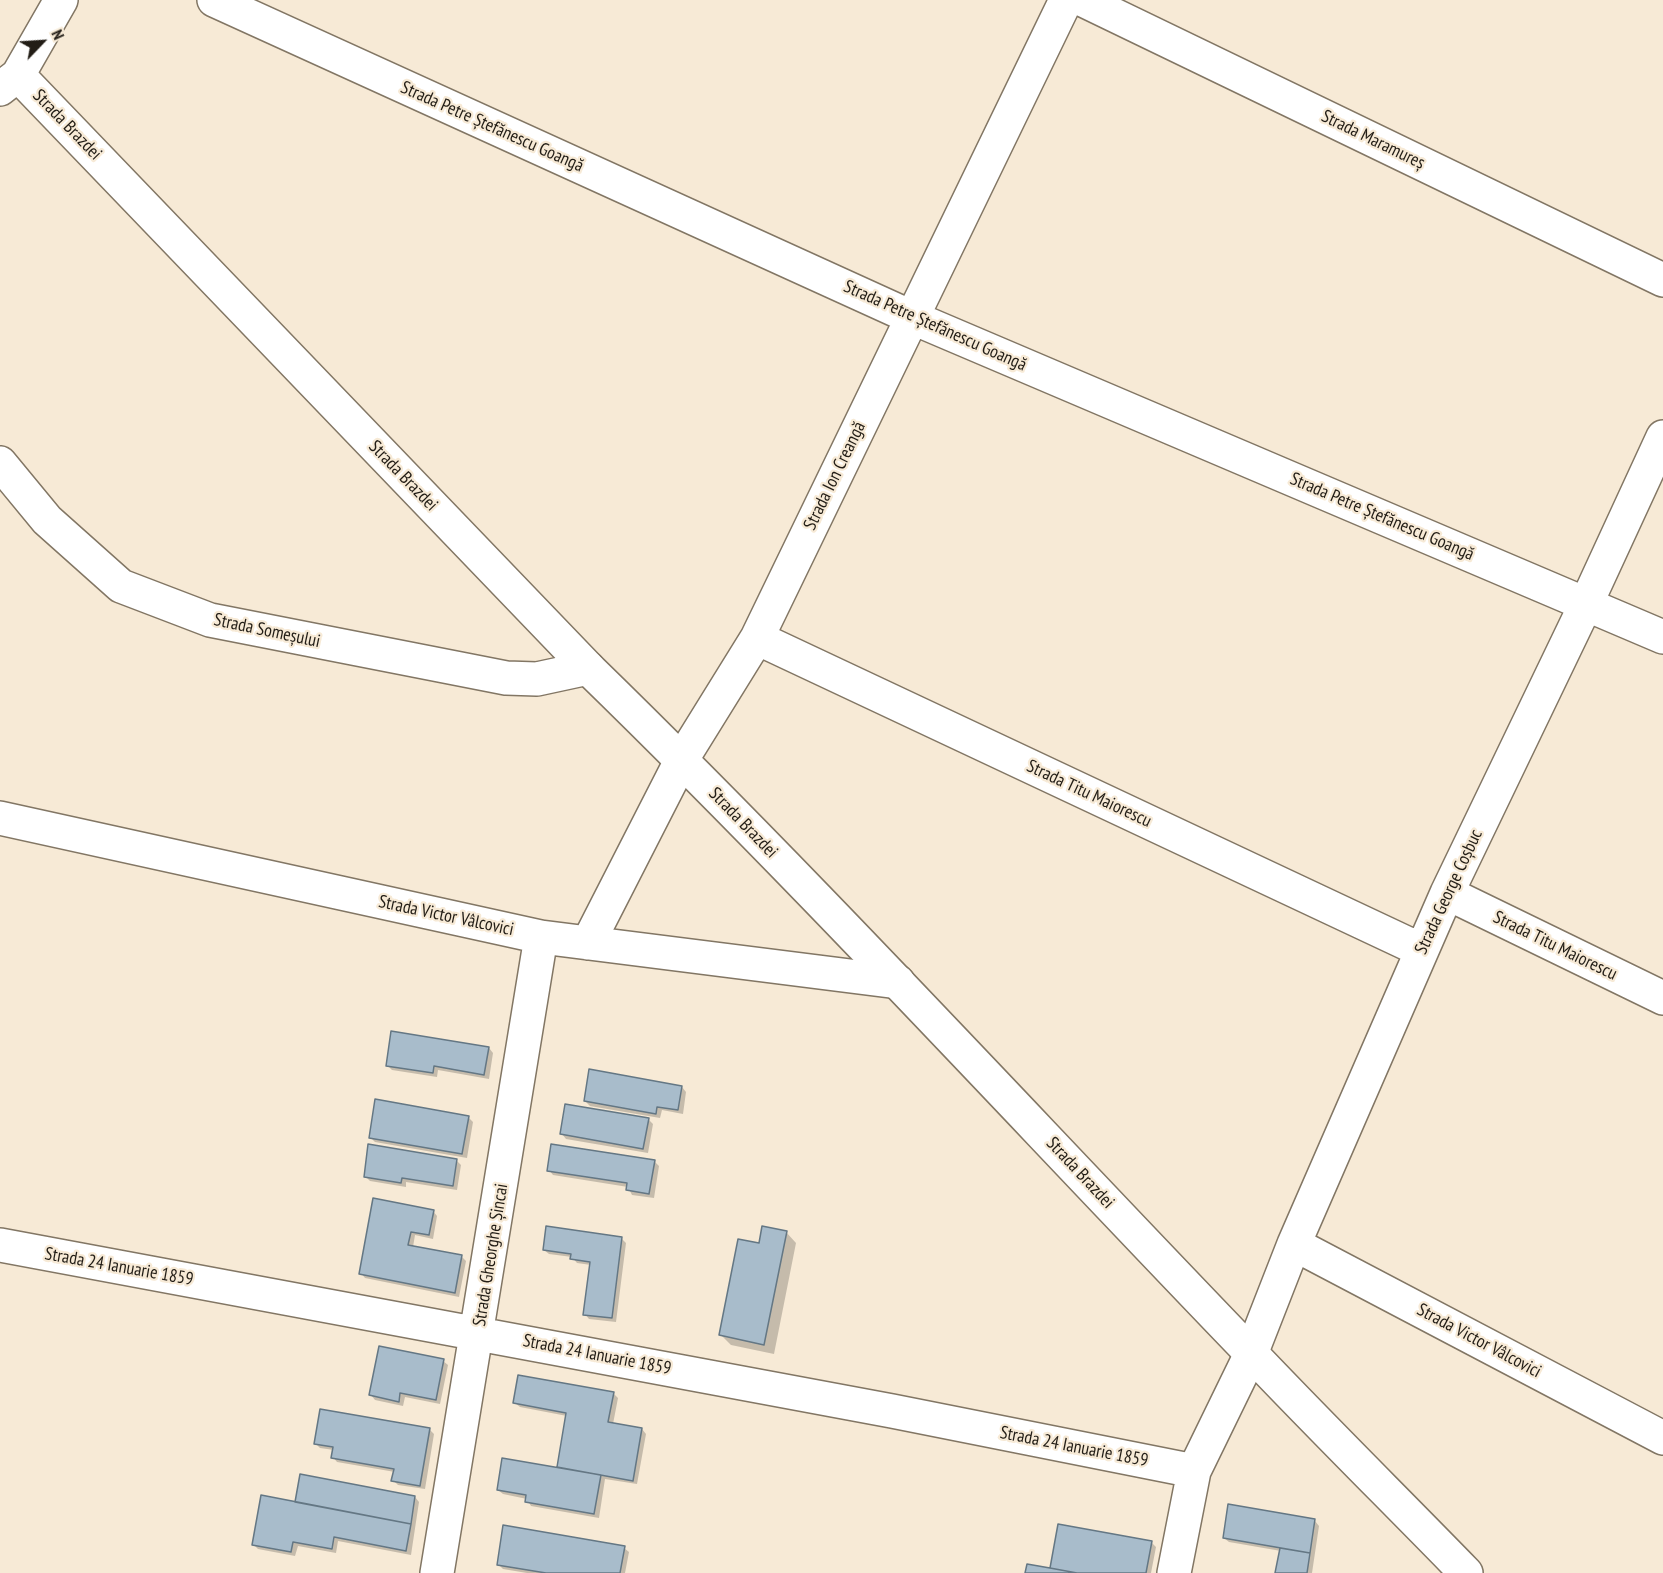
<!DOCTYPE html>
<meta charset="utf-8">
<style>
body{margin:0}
#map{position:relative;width:1663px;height:1573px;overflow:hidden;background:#f7ead6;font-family:"PT Sans Narrow",sans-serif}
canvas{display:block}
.north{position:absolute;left:12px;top:12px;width:60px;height:60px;-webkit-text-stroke:4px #f7ead6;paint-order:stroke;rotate:65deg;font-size:16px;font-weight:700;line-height:24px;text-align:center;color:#221d16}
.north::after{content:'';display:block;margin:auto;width:21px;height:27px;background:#221d16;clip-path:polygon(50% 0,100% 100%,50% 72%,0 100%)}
</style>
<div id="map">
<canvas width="1663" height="1573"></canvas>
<div class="north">N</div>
</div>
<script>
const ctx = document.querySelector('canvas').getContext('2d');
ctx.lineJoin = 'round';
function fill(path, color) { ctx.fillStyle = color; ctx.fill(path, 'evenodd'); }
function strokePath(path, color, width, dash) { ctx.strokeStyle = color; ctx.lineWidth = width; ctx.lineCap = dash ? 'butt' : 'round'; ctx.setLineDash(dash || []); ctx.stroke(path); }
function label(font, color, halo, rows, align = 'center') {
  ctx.font = font + ' "PT Sans Narrow",sans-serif'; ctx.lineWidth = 4.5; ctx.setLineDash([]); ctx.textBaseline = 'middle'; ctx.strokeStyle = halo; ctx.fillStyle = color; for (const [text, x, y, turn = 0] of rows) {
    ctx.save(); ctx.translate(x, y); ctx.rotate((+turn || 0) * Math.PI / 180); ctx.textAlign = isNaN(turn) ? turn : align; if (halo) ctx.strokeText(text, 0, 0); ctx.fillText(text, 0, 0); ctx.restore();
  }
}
const shadow = new Path2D(`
 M489,1048L493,1053L489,1079L438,1070L437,1077L392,1070L387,1065Z
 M682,1087L686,1092L683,1114L662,1110L660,1118L590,1106L585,1101Z
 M468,1117L473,1122L467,1158L375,1142L370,1137Z
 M648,1119L653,1124L648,1153L566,1139L562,1134Z
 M456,1160L461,1165L457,1190L406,1182V1187L370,1181L365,1176Z
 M654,1161L659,1166L654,1198L632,1195L628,1187L553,1175L549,1170Z
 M433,1211L437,1216L433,1239L415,1235L413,1247L462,1257L466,1261L459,1297L365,1278L361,1273Z
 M786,1232L796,1243L774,1354L731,1345L721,1335L760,1245Z
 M621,1238L626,1243L616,1322L589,1319L585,1314L591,1265L577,1263L572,1257L549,1254L544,1250Z
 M443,1361L448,1365L440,1404L405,1397L403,1406L375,1400L371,1395Z
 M613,1393L618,1398L613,1424L642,1429L646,1434L637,1484L605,1479L599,1518L531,1506L527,1499L503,1494L498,1490L558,1469L567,1416L520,1407L515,1403Z
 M429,1429L434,1434L425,1489L398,1485L393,1480L395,1472L337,1462L333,1457L334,1450L320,1448L315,1443Z
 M415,1497L419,1502L411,1555L338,1541L336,1553L298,1546L295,1556L258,1549L253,1544Z
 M1315,1521L1319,1526L1312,1573H1277L1281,1551L1229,1542L1224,1538Z
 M1151,1542L1156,1547L1151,1573H1027L1052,1570Z
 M624,1548L629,1552L625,1573H527L503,1569L498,1564Z`);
const building = new Path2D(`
 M391,1031L489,1047L484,1075L434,1066L433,1073L386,1066Z
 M589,1069L682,1086L678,1110L657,1107L656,1114L584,1101Z
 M375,1099L469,1116L462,1154L369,1138Z
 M565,1104L649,1118L643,1149L560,1134Z
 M368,1144L457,1159L453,1186L402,1178L401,1183L364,1177Z
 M551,1144L655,1160L649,1194L626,1190L627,1183L547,1171Z
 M373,1198L434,1210L429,1235L411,1232L408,1245L462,1255L455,1293L359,1274Z
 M546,1226L622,1237L612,1318L583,1315L590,1262L570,1259L571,1254L543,1250Z
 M762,1226L787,1231L764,1345L719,1335L738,1239L759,1243Z
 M379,1346L444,1359L436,1400L400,1393L399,1402L369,1395Z
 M518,1375L614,1392L608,1422L642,1428L633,1481L557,1467L566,1413L513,1403Z
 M320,1409L430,1428L420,1486L391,1481L394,1469L331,1458L333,1447L314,1444Z
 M502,1458L601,1475L594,1514L525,1502L526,1495L497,1490Z
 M300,1474L415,1496L411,1524L295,1502Z
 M261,1495L411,1524L406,1551L334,1537L332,1549L293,1542L291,1552L252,1545Z
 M1228,1504L1315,1519L1310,1553L1223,1538Z
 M1058,1524L1152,1541L1146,1573H1077L1050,1568Z
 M503,1525L625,1546L620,1573H546L497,1565Z
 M1280,1548L1310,1553L1307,1573H1275Z
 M1027,1564L1050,1568L1077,1573H1025Z`);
const street = new Path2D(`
 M214,0L911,317L1663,637
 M1083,0L1663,280
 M0,463L47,520L121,586L210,620L506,678L537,679L588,668
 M757,638L1421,950
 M0,818L541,937L898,982
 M1447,893L1663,998
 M588,943L682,759L757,638L1066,0
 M1294,1244L1663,1438
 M0,1245L892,1411L1194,1471
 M437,1573L541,937
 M1174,1573L1194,1471L1251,1354L1294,1244L1447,893L1586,604L1663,437`);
const secondary = new Path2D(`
 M18,75L588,668C815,889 1029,1123 1249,1351C1320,1426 1394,1499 1466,1573
 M0,89L18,75L61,0`);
const streetNames = [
 ["Strada Brazdei",67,125,46],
 ["Strada Petre Ștefănescu Goangă",492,127,24],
 ["Strada Maramureș",1373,140,26],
 ["Strada Petre Ștefănescu Goangă",935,326,24],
 ["Strada Brazdei",403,476,46],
 ["Strada Ion Creangă",835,476,-64],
 ["Strada Petre Ștefănescu Goangă",1382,517,23],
 ["Strada Someșului",267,631,12],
 ["Strada Titu Maiorescu",1089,794,25],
 ["Strada Brazdei",743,823,46],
 ["Strada George Coșbuc",1449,892,-65],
 ["Strada Victor Vâlcovici",446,916,12],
 ["Strada Titu Maiorescu",1555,946,26],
 ["Strada Brazdei",1080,1173,47],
 ["Strada Gheorghe Șincai",491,1255,-81],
 ["Strada 24 Ianuarie 1859",119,1267,10],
 ["Strada Victor Vâlcovici",1479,1341,28],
 ["Strada 24 Ianuarie 1859",597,1355,11],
 ["Strada 24 Ianuarie 1859",1074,1447,11]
];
fill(shadow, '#0003');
fill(building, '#a8bccb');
strokePath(building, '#647784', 1.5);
strokePath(street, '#827664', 36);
strokePath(secondary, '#827664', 36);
strokePath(street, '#fff', 33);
strokePath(secondary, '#fff', 33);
label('18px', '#221d16', '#f7ead6', streetNames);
</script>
